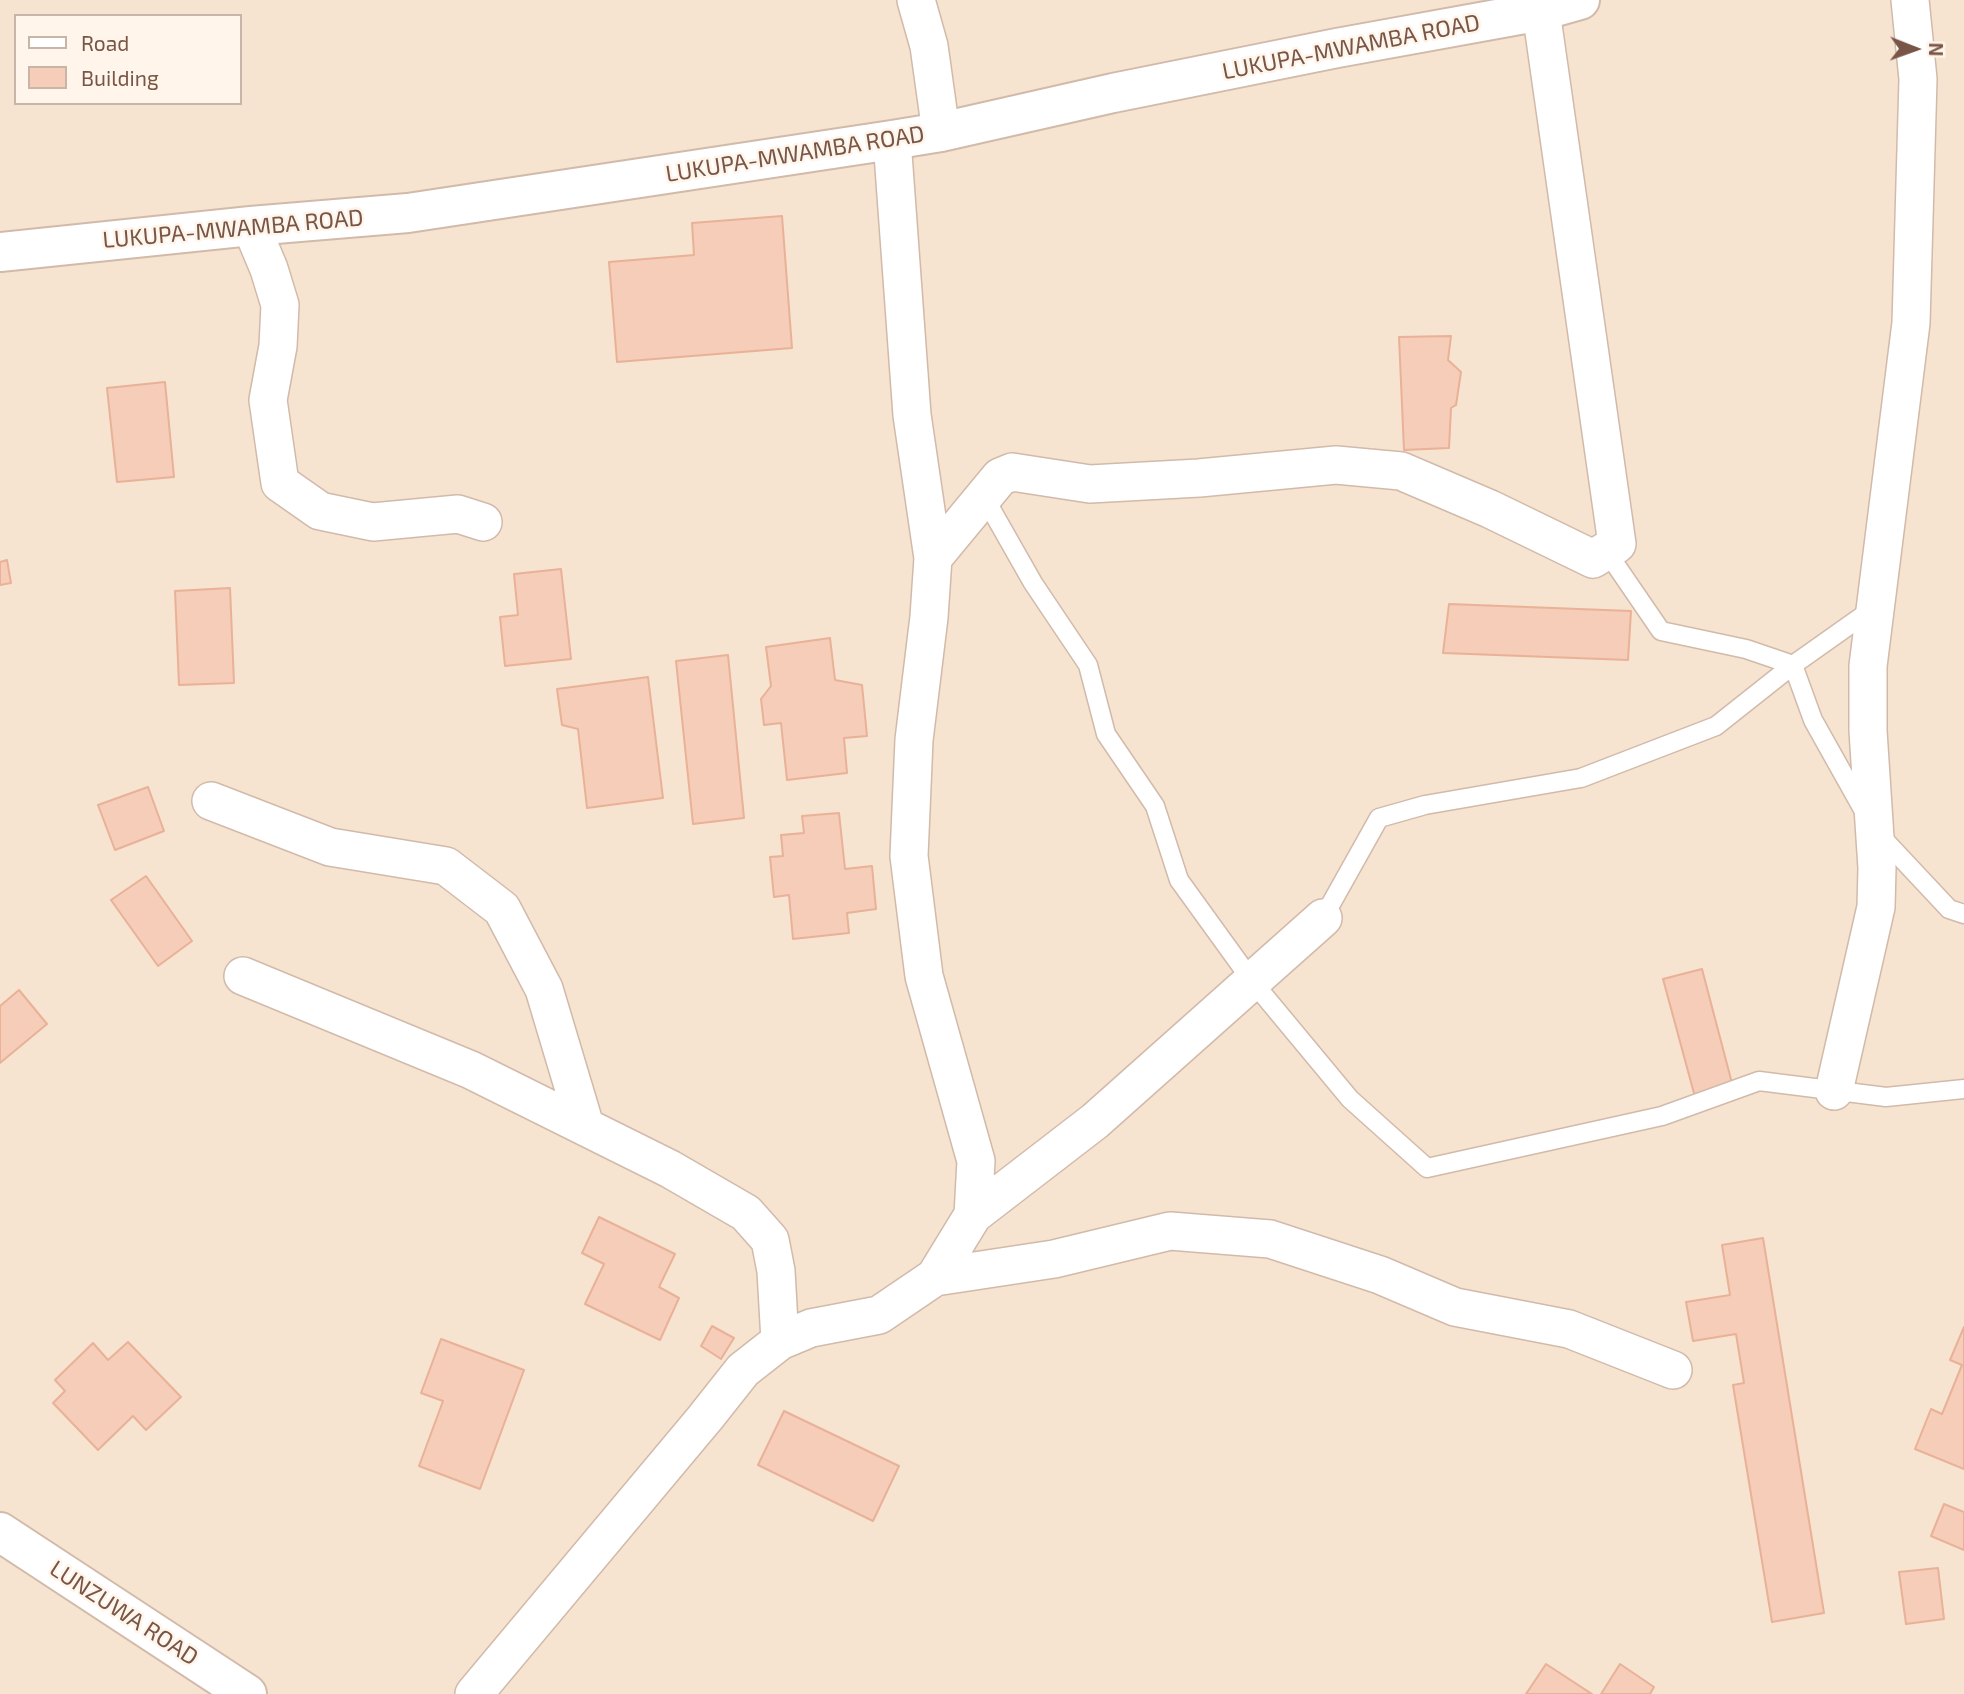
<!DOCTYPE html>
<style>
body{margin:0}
#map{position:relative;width:1964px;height:1694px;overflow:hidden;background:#fef1e2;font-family:"Exo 2",sans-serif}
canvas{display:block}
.legend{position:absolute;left:14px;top:14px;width:228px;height:91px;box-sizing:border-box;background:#fff5ea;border:2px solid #c9b5a8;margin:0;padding:9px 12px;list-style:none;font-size:21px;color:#785546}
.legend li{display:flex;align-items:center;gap:14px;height:35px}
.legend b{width:35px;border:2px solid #c9b5a8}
.north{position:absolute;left:1880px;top:14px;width:70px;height:70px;-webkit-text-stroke:5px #fff5ea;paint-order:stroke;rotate:91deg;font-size:19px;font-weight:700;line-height:28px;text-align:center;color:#785546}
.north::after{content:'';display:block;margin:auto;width:24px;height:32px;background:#785546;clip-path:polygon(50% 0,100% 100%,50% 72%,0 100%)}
</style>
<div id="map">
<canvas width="1964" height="1694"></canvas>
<ul class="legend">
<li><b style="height:9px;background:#fff"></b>Road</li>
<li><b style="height:19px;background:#f5cdb8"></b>Building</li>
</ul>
<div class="north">N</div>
</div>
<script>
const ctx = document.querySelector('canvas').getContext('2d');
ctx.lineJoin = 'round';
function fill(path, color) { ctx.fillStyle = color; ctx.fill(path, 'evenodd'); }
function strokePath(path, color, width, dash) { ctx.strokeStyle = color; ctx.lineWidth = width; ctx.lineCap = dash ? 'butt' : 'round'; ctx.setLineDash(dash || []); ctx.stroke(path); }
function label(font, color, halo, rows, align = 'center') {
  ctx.font = font + ' "Exo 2",sans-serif'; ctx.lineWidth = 5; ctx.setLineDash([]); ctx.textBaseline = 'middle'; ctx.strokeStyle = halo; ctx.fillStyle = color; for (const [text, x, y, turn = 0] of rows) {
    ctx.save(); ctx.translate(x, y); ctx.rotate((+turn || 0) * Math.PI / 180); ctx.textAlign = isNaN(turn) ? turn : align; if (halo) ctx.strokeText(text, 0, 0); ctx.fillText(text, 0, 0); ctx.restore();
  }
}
const residential = new Path2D(`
 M0,0H1964V1694H0ZM16,16H240V103H16Z`);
const building = new Path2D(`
 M782,216L792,348L617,362L609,262L694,255L692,223Z
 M1451,336L1448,360L1461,372L1456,405L1451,408L1449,448L1404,450L1399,337Z
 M165,382L174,477L117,482L107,388Z
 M7,560L11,583L0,585V562Z
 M561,569L571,659L505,666L500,617L518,615L514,574Z
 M230,588L234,683L179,685L175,591Z
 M1449,604L1631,611L1628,660L1443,653Z
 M830,638L835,680L862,685L867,736L844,738L847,773L787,780L781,723L764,725L761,699L771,686L766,647Z
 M728,655L744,818L693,824L676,661Z
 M648,677L663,798L587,808L578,729L562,725L557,689Z
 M148,787L164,831L115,850L98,805Z
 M839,813L845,869L872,866L876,909L847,913L849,933L793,939L789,895L774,897L770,857L783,856L781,835L804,833L802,816Z
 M146,876L192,941L158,966L111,900Z
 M1702,969L1733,1087L1695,1097L1663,979Z
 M19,990L47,1024L0,1063V1006Z
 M599,1217L675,1254L659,1287L679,1298L660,1340L585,1304L604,1264L582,1253Z
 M1763,1238L1824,1613L1772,1622L1733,1385L1744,1383L1736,1334L1693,1341L1686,1302L1730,1295L1722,1245Z
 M712,1326L734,1338L721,1359L701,1346Z
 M1964,1327V1469L1915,1449L1931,1409L1942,1414L1962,1365L1950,1360Z
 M441,1339L524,1370L480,1489L419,1466L443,1401L421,1393Z
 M128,1342L181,1397L146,1430L133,1416L98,1450L53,1403L65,1391L55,1380L93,1343L108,1360Z
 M784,1411L899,1466L873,1521L758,1465Z
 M1944,1504L1964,1512V1550L1931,1536Z
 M1938,1568L1944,1619L1906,1624L1899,1572Z
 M1546,1664L1592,1694H1526Z
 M1620,1664L1654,1687L1650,1694H1601Z`);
const service = new Path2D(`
 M983,495L1033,583L1088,665L1106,734L1155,806L1179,880L1252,981L1350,1099L1427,1168L1662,1116L1759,1081L1886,1097L1964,1089
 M1611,558L1661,631L1746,649L1793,665L1813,720L1874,829L1949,909L1964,914
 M1323,918L1379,818L1425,805L1581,778L1716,726L1793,665L1875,607`);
const minor = new Path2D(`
 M916,0L929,46L941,132
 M892,140L912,415L933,558
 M251,226L269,269L280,305L278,346L268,400L280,483L320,511L373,522L458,514L483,522
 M211,801L330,847L446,866L502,909L544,989L585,1126
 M243,976L471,1070L670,1169L746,1213L770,1240L776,1271L780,1341
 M1834,1091L1876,907L1877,868L1868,731V666L1911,323L1918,79L1910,0
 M973,1215L1095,1121L1323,918
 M935,1277L1054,1259L1170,1231L1270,1239L1380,1275L1455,1307L1569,1329L1673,1370
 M474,1694L705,1418L743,1370L780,1341L811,1328L879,1315L935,1277L973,1215L976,1161L924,976L909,856L914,740L929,617L933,558L1000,477L1012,472L1090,484L1199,478L1336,465L1401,471L1490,509L1593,559L1617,544L1541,11`);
const tertiary = new Path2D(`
 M0,252L251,226L408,213L892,140L941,132L1113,93L1337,48L1541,11L1580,0
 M0,1532L247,1694`);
const streetNames = [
 ["LUKUPA-MWAMBA ROAD",1351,47,-11],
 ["LUKUPA-MWAMBA ROAD",795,154,-9],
 ["LUKUPA-MWAMBA ROAD",233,229,-5],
 ["LUNZUWA ROAD",124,1613,33]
];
fill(residential, '#f6e3d0');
fill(building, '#f5cdb8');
strokePath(building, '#e9b197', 2);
strokePath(service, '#d2baaa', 21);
strokePath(minor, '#d2baaa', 40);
strokePath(tertiary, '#d2baaa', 42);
strokePath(service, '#fff', 18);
strokePath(minor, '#fff', 37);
strokePath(tertiary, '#fff', 38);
label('23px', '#785546', '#fff5ea', streetNames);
</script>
